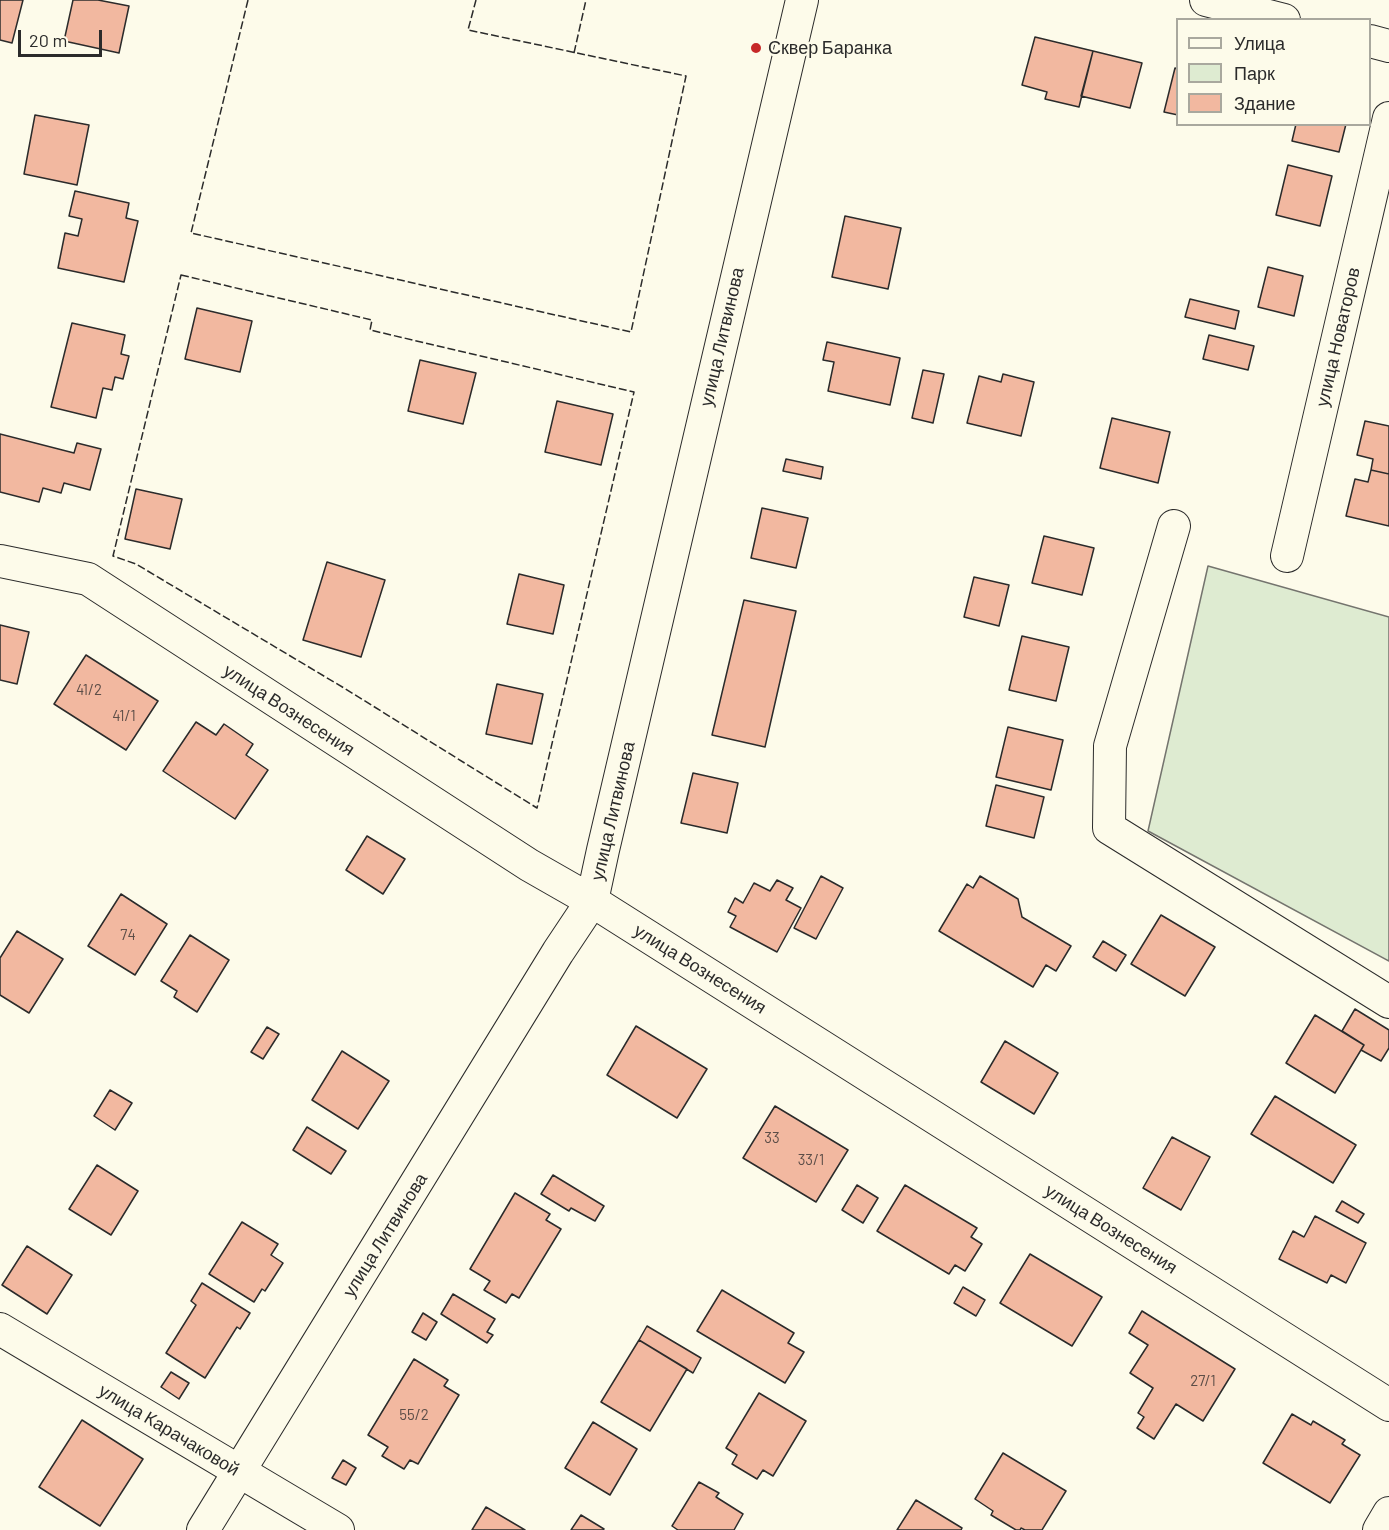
<!DOCTYPE html>
<meta charset="utf-8">
<style>
body{margin:0}
#map{position:relative;width:1389px;height:1530px;overflow:hidden;background:#fdfbea;font-family:Barlow,sans-serif}
canvas{display:block}
.legend{position:absolute;left:1176px;top:18px;width:195px;height:108px;box-sizing:border-box;background:#fdfbea;border:2px solid #a9a89e;margin:0;padding:8px 10px;list-style:none;font-size:18px;color:#2b2b2b}
.legend li{display:flex;align-items:center;gap:12px;height:30px}
.legend b{width:30px;border:2px solid #a9a89e}
.scale{position:absolute;left:18px;top:30px;width:84px;height:27px;box-sizing:border-box;border:3px solid #2b2b2b;border-top:0;padding-left:8px;font-size:18px;line-height:21px;white-space:nowrap;color:#2b2b2b;-webkit-text-stroke:4px #fdfbea;paint-order:stroke}
</style>
<div id="map">
<canvas width="1389" height="1530"></canvas>
<ul class="legend">
<li><b style="height:8px;background:#fdfbea"></b>Улица</li>
<li><b style="height:16px;background:#deebd1"></b>Парк</li>
<li><b style="height:16px;background:#f2b8a0"></b>Здание</li>
</ul>
<div class="scale">20 m</div>
</div>
<script>
const ctx = document.querySelector('canvas').getContext('2d');
ctx.lineJoin = 'round';
function fill(path, color) { ctx.fillStyle = color; ctx.fill(path, 'evenodd'); }
function strokePath(path, color, width, dash) { ctx.strokeStyle = color; ctx.lineWidth = width; ctx.lineCap = dash ? 'butt' : 'round'; ctx.setLineDash(dash || []); ctx.stroke(path); }
function label(font, color, halo, rows, align = 'center') {
  ctx.font = font + ' Barlow,sans-serif'; ctx.lineWidth = 4.5; ctx.setLineDash([]); ctx.textBaseline = 'middle'; ctx.strokeStyle = halo; ctx.fillStyle = color; for (const [text, x, y, turn = 0] of rows) {
    ctx.save(); ctx.translate(x, y); ctx.rotate((+turn || 0) * Math.PI / 180); ctx.textAlign = isNaN(turn) ? turn : align; if (halo) ctx.strokeText(text, 0, 0); ctx.fillText(text, 0, 0); ctx.restore();
  }
}
const green = new Path2D(`
 M1208,566L1389,617V961L1148,831Z`);
const building = new Path2D(`
 M0,0H23L12,43L0,40Z
 M73,0H98L129,6L119,53L64,41Z
 M1035,37L1093,51L1079,107L1045,99L1047,92L1022,85Z
 M1093,51L1142,63L1130,108L1081,96Z
 M1175,68L1178,69V115L1164,112Z
 M35,115L89,125L77,185L24,174Z
 M1296,124H1346L1339,152L1292,141Z
 M1288,165L1332,176L1320,226L1276,215Z
 M75,191L129,203L126,218L138,221L124,282L58,268L65,233L78,236L82,219L69,216Z
 M845,216L901,228L888,289L832,277Z
 M1268,267L1303,276L1294,316L1258,307Z
 M1190,299L1239,311L1235,329L1185,317Z
 M197,308L252,321L240,372L185,359Z
 M72,323L125,335L121,354L129,356L123,379L115,377L112,390L103,388L96,418L51,407Z
 M1209,335L1254,346L1248,370L1203,359Z
 M827,342L900,358L890,405L828,391L834,362L823,360Z
 M420,360L476,373L463,424L408,411Z
 M923,370L944,374L933,423L912,418Z
 M1003,374L1034,382L1021,436L967,423L979,376L1001,382Z
 M557,401L613,414L601,465L545,452Z
 M1112,418L1170,432L1158,483L1100,468Z
 M1365,421L1389,426V474L1371,470L1373,459L1357,455Z
 M0,434L74,453L77,443L101,449L90,490L64,483L61,493L43,488L39,502L0,492Z
 M786,459L823,467L821,479L783,471Z
 M1371,470L1389,474V526L1346,516L1355,479L1368,482Z
 M136,489L182,499L170,549L125,539Z
 M762,508L808,518L796,568L751,558Z
 M1044,536L1094,548L1082,595L1032,583Z
 M327,562L385,580L361,657L303,640Z
 M519,574L564,585L553,634L507,624Z
 M974,577L1009,585L999,626L964,617Z
 M744,600L796,611L765,747L712,735Z
 M0,625L29,632L17,684L0,680Z
 M1022,636L1069,647L1056,701L1009,690Z
 M86,655L158,701L126,750L54,704Z
 M497,684L543,694L532,744L486,734Z
 M196,722L216,735L224,724L253,744L246,755L268,770L235,819L163,771Z
 M1008,727L1063,740L1051,790L996,777Z
 M693,773L738,783L727,833L681,823Z
 M996,785L1044,797L1034,838L986,826Z
 M367,836L405,859L383,894L346,870Z
 M821,876L843,888L816,939L794,928Z
 M980,876L1018,899L1022,917L1071,946L1056,971L1046,965L1033,987L939,931L967,884L973,888Z
 M777,880L793,888L786,900L801,908L777,952L730,927L736,916L728,912L735,898L743,903L754,883L770,891Z
 M121,894L167,924L135,975L88,946Z
 M1161,915L1215,947L1185,996L1131,964Z
 M17,931L63,959L29,1013L0,995V958Z
 M190,935L229,960L197,1012L174,997L177,991L161,981Z
 M1103,941L1126,955L1116,971L1093,957Z
 M1355,1009L1389,1030V1048L1381,1061L1361,1050L1364,1045L1342,1031Z
 M1315,1015L1364,1045L1335,1093L1286,1063Z
 M636,1026L707,1069L677,1118L607,1075Z
 M267,1027L279,1034L263,1059L251,1052Z
 M1005,1041L1058,1073L1034,1114L981,1082Z
 M342,1051L389,1081L358,1129L312,1100Z
 M110,1090L132,1103L115,1130L94,1116Z
 M1275,1096L1356,1145L1333,1183L1251,1134Z
 M775,1106L848,1150L816,1202L743,1158Z
 M307,1127L346,1151L331,1174L293,1150Z
 M1172,1137L1210,1157L1181,1210L1143,1188Z
 M97,1165L138,1191L111,1235L69,1209Z
 M553,1175L604,1206L595,1221L571,1208L569,1211L541,1194Z
 M857,1185L878,1198L863,1223L842,1210Z
 M905,1185L977,1228L971,1237L982,1244L965,1271L955,1265L949,1274L877,1231Z
 M515,1193L550,1214L546,1220L561,1229L519,1298L512,1294L506,1303L484,1290L490,1281L470,1269Z
 M1342,1201L1364,1214L1358,1223L1336,1211Z
 M1315,1216L1366,1243L1346,1283L1331,1275L1327,1283L1279,1259L1293,1231L1304,1237Z
 M242,1222L278,1244L271,1255L283,1263L265,1291L262,1289L254,1302L209,1274Z
 M27,1246L72,1275L47,1314L2,1285Z
 M1030,1254L1102,1297L1072,1346L1000,1303Z
 M202,1283L250,1313L240,1329L237,1327L205,1378L166,1353L196,1305L191,1301Z
 M963,1287L985,1300L976,1316L954,1303Z
 M722,1290L794,1333L788,1343L804,1352L785,1383L697,1331Z
 M453,1294L495,1319L487,1332L493,1335L487,1343L441,1314Z
 M1142,1311L1235,1369L1203,1421L1176,1404L1154,1439L1137,1428L1144,1417L1138,1413L1153,1388L1130,1373L1148,1345L1129,1333Z
 M423,1313L437,1322L426,1340L412,1332Z
 M647,1326L701,1358L693,1373L639,1340Z
 M639,1340L687,1369L650,1431L601,1402Z
 M414,1359L448,1380L444,1386L459,1395L418,1464L410,1460L404,1469L382,1456L388,1447L368,1435Z
 M171,1372L189,1383L179,1399L161,1387Z
 M759,1393L806,1421L773,1476L763,1470L757,1479L732,1464L737,1455L726,1448Z
 M1292,1414L1311,1425L1313,1421L1345,1440L1342,1444L1360,1455L1330,1503L1263,1463Z
 M82,1420L143,1459L100,1526L39,1487Z
 M593,1422L637,1449L610,1495L565,1468Z
 M1003,1453L1066,1491L1042,1530H1025L1021,1528L1020,1530H1016L991,1515L993,1511L975,1499Z
 M343,1460L356,1468L346,1485L332,1478Z
 M699,1482L719,1493L716,1497L743,1514L734,1530H678L672,1526Z
 M916,1500L962,1528L961,1530H897Z
 M486,1507L525,1530H472Z
 M581,1515L604,1529L603,1530H571Z`);
const minor = new Path2D(`
 M1206,0L1284,20
 M1370,41L1389,46
 M1174,526L1110,746L1109,828L1389,1002
 M1287,556L1389,118
 M0,561L88,579L529,865L592,901L1389,1405
 M0,1329L338,1530
 M203,1530L558,952L592,901L603,850L802,0
 M1379,1530L1389,1513`);
const fence = new Path2D(`
 M248,0L191,233L631,332L686,76L468,30L476,0
 M574,53L586,0
 M181,275L372,320L370,330L634,392L537,808L344,688L136,564L113,556Z`);
const markers = [
 [756,48,6,"#c62828"]
];
const numberNames = [
 ["41/2",89,690],
 ["41/1",124,716],
 ["74",128,935],
 ["33",772,1138],
 ["33/1",811,1160],
 ["27/1",1203,1381],
 ["55/2",414,1415]
];
const poiNames = [
 ["Сквер Баранка",768,48]
];
const streetNames = [
 ["улица Литвинова",722,337,-77],
 ["улица Новаторов",1338,337,-77],
 ["улица Вознесения",289,710,33],
 ["улица Литвинова",613,811,-77],
 ["улица Вознесения",700,969,32],
 ["улица Вознесения",1111,1229,32],
 ["улица Литвинова",385,1235,-58],
 ["улица Карачаковой",169,1430,31]
];
fill(green, '#deebd1');
strokePath(green, '#74746e', 1.5);
fill(building, '#f2b8a0');
strokePath(building, '#2b2b2b', 1.5);
strokePath(minor, '#2b2b2b', 34);
strokePath(minor, '#fdfbea', 32);
strokePath(fence, '#2b2b2b', 1.5, [8, 3]);
for (const [x, y, r, color] of markers) { const dot = new Path2D(); dot.arc(x, y, r, 0, 2 * Math.PI); ctx.fillStyle = color; ctx.fill(dot); strokePath(dot, '#fdfbea', 2); }
label('15px', '#5d4e48', null, numberNames);
label('18px', '#2b2b2b', '#fdfbea', poiNames, 'left');
label('18px', '#2b2b2b', '#fdfbea', streetNames);
</script>
